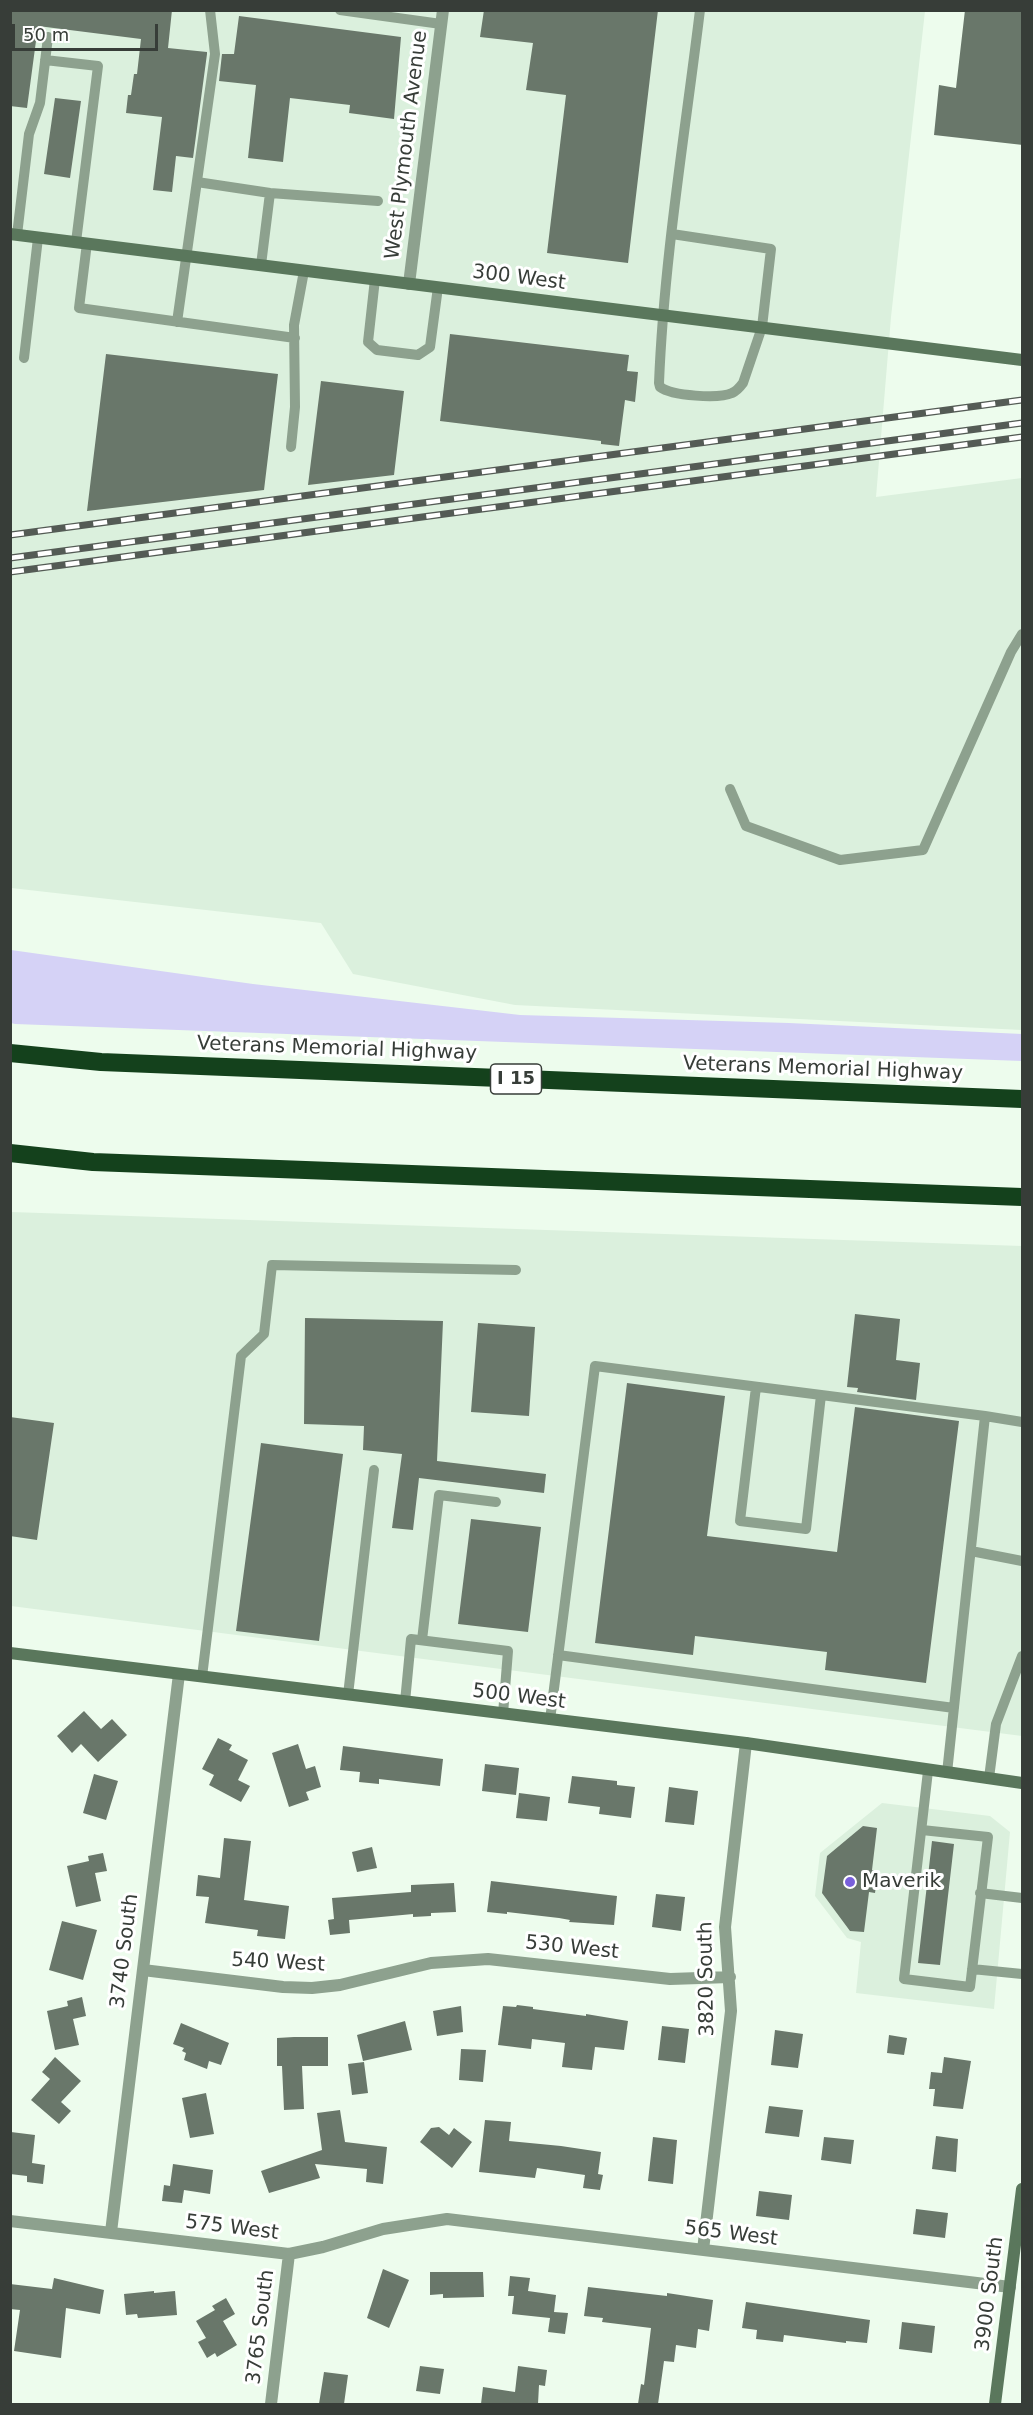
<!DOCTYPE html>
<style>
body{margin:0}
#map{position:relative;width:1033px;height:2415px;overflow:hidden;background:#edfced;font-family:"DejaVu Sans",sans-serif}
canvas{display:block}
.frame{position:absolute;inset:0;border:12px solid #373d38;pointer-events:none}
.scale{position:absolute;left:12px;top:24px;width:146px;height:27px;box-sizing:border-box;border:3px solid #373d38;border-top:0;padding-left:8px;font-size:18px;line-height:21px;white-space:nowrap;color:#373d38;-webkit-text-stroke:4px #fff;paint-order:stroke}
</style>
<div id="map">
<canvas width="1033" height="2415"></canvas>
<div class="frame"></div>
<div class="scale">50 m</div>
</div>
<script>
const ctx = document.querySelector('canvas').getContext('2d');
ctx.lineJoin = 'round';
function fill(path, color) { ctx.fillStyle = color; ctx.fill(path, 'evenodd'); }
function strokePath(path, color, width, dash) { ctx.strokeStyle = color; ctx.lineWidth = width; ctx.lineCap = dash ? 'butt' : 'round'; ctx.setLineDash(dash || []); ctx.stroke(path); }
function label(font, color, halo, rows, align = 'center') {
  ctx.font = font + ' "DejaVu Sans",sans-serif'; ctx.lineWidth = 6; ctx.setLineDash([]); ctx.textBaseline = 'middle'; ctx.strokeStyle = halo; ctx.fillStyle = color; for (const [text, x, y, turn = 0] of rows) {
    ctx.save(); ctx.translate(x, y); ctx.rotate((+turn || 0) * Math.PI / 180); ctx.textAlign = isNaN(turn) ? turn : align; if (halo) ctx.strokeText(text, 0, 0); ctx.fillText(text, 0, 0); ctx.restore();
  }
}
const built = new Path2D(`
 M11,11H925L891,317L876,497L1022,478V1030L515,1005L353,974L321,923L11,888Z
 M11,1212L1022,1246V1736L11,1606Z
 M882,1803L990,1816L1010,1832L994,2009L856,1993L861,1942L847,1938L815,1896L820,1853Z`);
const green = new Path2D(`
 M11,950L253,984L520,1015L789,1023L1022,1034V1061L15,1024L11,1023Z`);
const building = new Path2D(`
 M10,10H172L168,48L207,52V54L193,158L176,156L172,192L153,190L162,117L126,113L128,95H131L134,74H137L141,39L38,26L27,108L10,106Z
 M484,10H658L628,263L547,253L566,95L526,90L533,43L480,37Z
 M965,10H1023V145L934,135L939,85L956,88Z
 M239,16L401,37L394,119L349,113L350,105L290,98L283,162L248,158L256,85L219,81L222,54H234Z
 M55,98L81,101L70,178L44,174Z
 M450,334L629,355L627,371L638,372L635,402L625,400L619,446L601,444V441L440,421Z
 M106,354L278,374L264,490L87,511Z
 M321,381L404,391L394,475L308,485Z
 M855,1314L900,1319L896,1360L920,1363L916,1400L857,1392L858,1388L847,1387Z
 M305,1318L443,1321L437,1461L546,1474L544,1493L419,1478L413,1530L392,1528L402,1454L363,1450L364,1426L304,1424Z
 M478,1323L535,1327L529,1416L471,1412Z
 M627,1383L725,1396L707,1536L837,1552L855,1407L959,1421L926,1683L825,1670L827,1652L695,1636L693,1655L595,1643Z
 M10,1417L54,1423L37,1540L10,1536Z
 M261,1443L343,1454L319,1641L236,1631Z
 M471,1519L541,1527L528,1632L458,1624Z
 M84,1711L101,1729L112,1719L127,1735L98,1762L81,1744L72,1753L57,1736Z
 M218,1738L232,1745L229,1750L248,1760L238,1780L250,1786L241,1802L209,1785L214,1775L202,1769Z
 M298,1744L306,1769L315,1766L321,1787L306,1792L309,1800L289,1807L272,1753Z
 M343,1746L443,1759L440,1786L379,1779V1784L359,1782L360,1772L340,1770Z
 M485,1764L519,1768L516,1795L482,1791Z
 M94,1774L118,1781L106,1820L83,1813Z
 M572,1776L617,1781V1785L635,1787L631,1818L599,1814L600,1807L568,1803Z
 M669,1787L698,1791L694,1825L665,1822Z
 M519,1793L550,1797L547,1821L516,1818Z
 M863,1826L877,1828L872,1870L878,1871L875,1893L869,1892L864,1932L850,1931L822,1893L827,1856Z
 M224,1838L251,1841L244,1900L289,1906L285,1939L257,1936L258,1930L205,1923L209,1897L196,1896L198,1875L220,1878Z
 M932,1841L954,1844L940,1965L918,1963Z
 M372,1847L377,1868L357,1872L352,1852Z
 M103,1853L107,1871L95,1873L101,1901L76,1907L67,1866L89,1861L88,1856Z
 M491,1881L617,1896L614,1925L569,1922L570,1920L559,1918L507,1912V1914L487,1912Z
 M454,1883L456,1912L431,1913V1916L413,1917V1914L349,1920L350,1933L330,1935L328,1920L334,1919L332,1898L411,1892V1885Z
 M656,1894L685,1897L681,1931L652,1927Z
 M62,1921L97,1930L83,1980L49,1970Z
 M82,1997L86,2016L73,2019L79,2045L55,2050L47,2011L68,2006L67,2001Z
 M517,2005L533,2007V2009L586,2016V2014L628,2021L624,2050L595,2047L592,2070L562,2067L565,2043L532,2039L531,2049L498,2045L503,2006L516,2007Z
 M461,2006L463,2032L437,2036L433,2011Z
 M405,2021L412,2050L363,2061L357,2035Z
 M181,2023L229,2043L221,2065L209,2061L207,2069L184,2060L186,2053L182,2051L184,2048L173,2044Z
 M662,2026L689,2029L685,2063L658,2060Z
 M775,2030L803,2034L798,2068L771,2065Z
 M889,2035L907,2038L904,2055L887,2053Z
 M294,2037H328V2066H302L304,2109L284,2110L282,2066H277V2038Z
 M461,2049L486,2050L483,2082L459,2080Z
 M55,2057L81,2081L61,2102L71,2111L59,2124L31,2100L50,2079L42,2072Z
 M944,2057L971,2061L963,2109L933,2106L935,2089H929L931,2072L942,2073Z
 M364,2062L368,2093L352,2095L348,2064Z
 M206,2093L214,2134L190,2138L182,2098Z
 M769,2106L803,2110L799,2137L765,2133Z
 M340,2110L345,2142L387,2147L383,2184L366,2182L367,2169L315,2164L320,2178L269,2193L261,2171L322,2150L317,2113Z
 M485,2120L511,2122L509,2141L561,2146L601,2152L598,2174L603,2175L600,2190L583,2188L585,2175L537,2168L535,2178L479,2172Z
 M439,2127L449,2135L454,2128L472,2142L452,2168L420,2142L431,2128Z
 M11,2132L35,2135L32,2163L45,2165L43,2184L27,2182V2176L10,2174Z
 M936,2136L958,2139L956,2172L932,2169Z
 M653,2137L677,2140L673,2184L648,2181Z
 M824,2137L854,2140L851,2164L821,2160Z
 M173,2164L213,2170L210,2194L184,2190L182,2203L162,2201L164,2185L170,2186Z
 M759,2191L792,2195L789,2220L756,2216Z
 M916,2209L948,2213L945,2238L913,2234Z
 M383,2269L409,2280L389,2328L367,2318Z
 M430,2272H483L484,2297L443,2298V2294L430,2295Z
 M510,2276L530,2278L528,2291L556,2295L554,2312L568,2313L565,2334L548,2332L550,2318L512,2314L514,2296H508Z
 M54,2278L104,2290L100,2314L66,2308L61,2358L14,2351L20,2310L10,2309V2284L52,2289Z
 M588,2287L667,2296V2293L713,2300L709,2331L698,2329L696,2348L676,2345L674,2362L664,2361L658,2404H638L641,2384L644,2385L651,2328L602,2322L603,2318L584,2316Z
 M154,2291V2293L175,2291L177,2315L138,2318L137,2314L126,2315L124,2294Z
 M226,2298L235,2314L223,2321L237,2345L217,2357L215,2353L207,2358L198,2342L206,2338L196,2321L215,2310L212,2306Z
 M746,2302L870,2320L867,2343L846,2341V2343L784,2335L783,2342L756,2339L757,2330L742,2328Z
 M902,2322L935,2326L932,2353L899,2349Z
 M420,2366L444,2369L440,2394L416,2391Z
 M518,2366L547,2370L545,2386L539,2385L538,2404H481L483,2387L515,2392Z
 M324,2372L348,2375L344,2404H319Z`);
const lane = new Path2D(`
 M340,10L441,24
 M45,60L98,66L76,242
 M197,182L270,193L378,201
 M672,234L771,249L762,327L743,383C740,387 737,391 732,393C719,399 672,396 660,387L659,383C664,258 685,134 700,10
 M17,235L29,134L40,103L48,37
 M87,243L79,308L295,338
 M261,265L270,193
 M375,279L368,342L377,350L418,355L430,347L438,287
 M177,322L215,54L210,10
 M24,358L38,238
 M291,447L295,407L294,325L304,271
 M730,789L746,826L840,860L923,850L1011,652L1022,634
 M756,1387L740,1521L806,1529L821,1395
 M985,1416L1022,1422
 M971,1551L1022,1561
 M422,1640L439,1495L496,1502
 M558,1655L954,1708
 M202,1677L241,1356L264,1334L272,1265L516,1270
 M348,1695L374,1470
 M405,1702L411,1639L508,1651L503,1714
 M550,1720L595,1366L985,1416L947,1773
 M989,1778L996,1724L1022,1656
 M922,1830L988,1837L970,1987L904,1979L928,1771
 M980,1893L1022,1898
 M972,1969L1022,1974`);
const street = new Path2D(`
 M409,284L443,10
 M143,1970L283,1987L312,1988L340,1985L431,1963L488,1959L670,1979L730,1977
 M10,2221L289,2254L323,2247L383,2229L447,2219L1010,2287
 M111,2232L179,1674
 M703,2250L731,2011L725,1927L746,1743
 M271,2404L289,2254`);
const secondary = new Path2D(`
 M10,234L1022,360
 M10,1653L746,1743L1022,1783
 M995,2404L1022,2189`);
const highway = new Path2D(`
 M10,1053L101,1062L1022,1099
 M10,1153L93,1162L1022,1197`);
const rail = new Path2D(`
 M10,535L1022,400
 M10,558L1022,423
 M10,572L1022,437`);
const markers = [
 [850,1882,6,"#7960db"]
];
const shields = [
 [516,1079,51]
];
const shieldNames = [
 ["I 15",516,1079]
];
const streetNames = [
 ["West Plymouth Avenue",407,145,-83],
 ["300 West",519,278,7],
 ["Veterans Memorial Highway",337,1049,2],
 ["Veterans Memorial Highway",823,1069,2],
 ["500 West",519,1697,7],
 ["530 West",572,1948,6],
 ["3740 South",125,1951,-83],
 ["540 West",278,1963,3],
 ["3820 South",707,1979,-91],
 ["575 West",232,2228,7],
 ["565 West",731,2234,7],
 ["3900 South",990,2294,-83],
 ["3765 South",261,2327,-83]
];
const poiNames = [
 ["Maverik",862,1882]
];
fill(built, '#dbf0dd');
fill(green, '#d5d2f6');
fill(building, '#69776a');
strokePath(lane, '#8da18e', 10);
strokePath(street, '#8da18e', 12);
strokePath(secondary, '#5a775c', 12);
strokePath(highway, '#14411c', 18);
strokePath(rail, '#545b55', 7);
strokePath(rail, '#fff', 4.5, [14]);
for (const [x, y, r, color] of markers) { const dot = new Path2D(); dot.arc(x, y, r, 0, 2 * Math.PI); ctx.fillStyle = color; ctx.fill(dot); strokePath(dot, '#fff', 2); }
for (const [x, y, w] of shields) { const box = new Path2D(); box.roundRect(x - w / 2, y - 15, w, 30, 4.5); ctx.fillStyle = '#fff'; ctx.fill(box); strokePath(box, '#373d38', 1.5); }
label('bold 18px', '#373d38', null, shieldNames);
label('20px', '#373d38', '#fff', streetNames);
label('20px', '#373d38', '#fff', poiNames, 'left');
</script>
